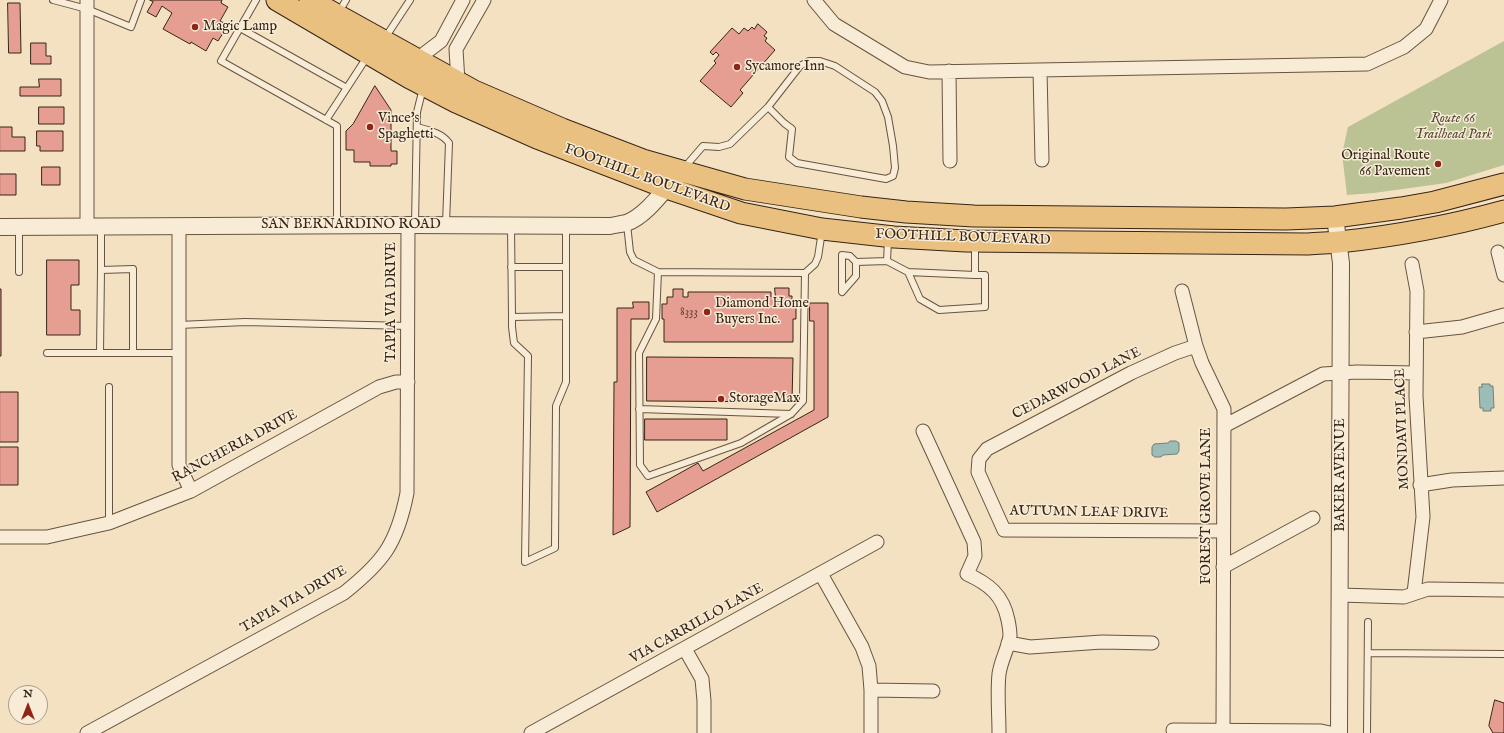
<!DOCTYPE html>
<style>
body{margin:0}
#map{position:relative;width:1504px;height:733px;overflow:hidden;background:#f4e1c2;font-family:"IM FELL English",serif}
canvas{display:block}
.north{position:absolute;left:8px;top:685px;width:40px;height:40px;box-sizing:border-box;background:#f8ecd7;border:1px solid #aa9c8a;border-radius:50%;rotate:0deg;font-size:11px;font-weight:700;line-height:16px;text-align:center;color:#362516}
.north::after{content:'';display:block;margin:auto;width:14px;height:18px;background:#8f2418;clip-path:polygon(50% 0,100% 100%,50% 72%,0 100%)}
</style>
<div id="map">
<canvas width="1504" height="733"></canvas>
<div class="north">N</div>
</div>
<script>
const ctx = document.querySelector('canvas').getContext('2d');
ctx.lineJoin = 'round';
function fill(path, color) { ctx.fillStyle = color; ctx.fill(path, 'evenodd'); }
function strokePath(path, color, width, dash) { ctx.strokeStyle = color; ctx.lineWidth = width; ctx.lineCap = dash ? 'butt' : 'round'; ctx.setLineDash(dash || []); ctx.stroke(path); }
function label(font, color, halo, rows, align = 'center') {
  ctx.font = font + ' "IM FELL English",serif'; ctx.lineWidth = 3; ctx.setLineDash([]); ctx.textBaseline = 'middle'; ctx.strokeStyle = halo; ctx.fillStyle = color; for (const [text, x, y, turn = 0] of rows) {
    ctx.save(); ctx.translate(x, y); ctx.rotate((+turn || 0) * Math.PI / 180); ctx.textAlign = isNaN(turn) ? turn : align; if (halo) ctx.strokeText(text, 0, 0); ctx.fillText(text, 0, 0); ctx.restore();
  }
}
const green = new Path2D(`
 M1504,41V165L1446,183L1374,193L1347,195L1342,154L1348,127Z`);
const water = new Path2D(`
 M1482,384H1490V386H1493L1494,408H1491V411H1483V408H1480L1479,387H1482Z
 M1170,441H1176L1179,443V451L1177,454L1163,455L1161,457H1155L1152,455V447L1154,444L1168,443Z`);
const building = new Path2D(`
 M150,0H222L221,3L228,7L220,21L228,25L218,41L213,38L206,51L191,42L190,44L163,29L172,13L162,6L156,17L147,12L153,2Z
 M8,3H20L21,53H9Z
 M758,24L767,32L764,36L767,38L765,41L775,50L740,90L743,93L731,107L700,81L716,63L714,61L719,55L716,52L713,55L710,52L732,28L739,34L744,28L748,31L752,27L754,29Z
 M31,43H46V56H51V64H31Z
 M39,79H61V96H20V87H39Z
 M375,86L391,110V151H397V164H391V166H370V162H354V150H346V131L353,124Z
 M39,107H64V124H39Z
 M0,127H12V137H25V151H0Z
 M37,131H63V151H40V146H37Z
 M42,167H60V185H42Z
 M0,174H16V195H0Z
 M47,260H79V285H71V310H80V335H47Z
 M775,288H789V296H792V304H796V319H793V342H664V319H662V304H667V297H673V289H683V297H688V292H771V297H775Z
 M0,289H1V356H0Z
 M633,302H649V319H631L630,527L613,535L614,382H617V308H633Z
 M810,303H828V417L657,512L646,492L698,463L703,471L814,410V321H810Z
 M647,357L793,358L792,402L647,401Z
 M0,392H18V442H0Z
 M645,419H727V440H645Z
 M0,447H18V485H0Z
 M1495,700L1504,703V733H1493L1489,726Z`);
const service = new Path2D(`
 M53,0L87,9L131,27L141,0
 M256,0L221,61L337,126V225
 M339,12L346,0
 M240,28L347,88
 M385,38L410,0
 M326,120L367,57
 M417,127C428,130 442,133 449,143L446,224
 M684,168L703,146L719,147L730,144L768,107L800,66L809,61H820L835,66L875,92L882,101L888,117L893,146L895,168L893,176L886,179L797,163L789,157L792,129L784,123L768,107
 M627,224L630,252L634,260L658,272L656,319L639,353L640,465L648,476L741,443L791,414L803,401L805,273L815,264L818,257L822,231
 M415,225L417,112L421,96L424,89
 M511,227L512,317L566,316V227
 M19,228V272
 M101,228V270L133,269V353H179
 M888,240L887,261L908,272L975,275V243
 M856,262V276L842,292V255L850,256L856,262L887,261
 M511,267H566
 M101,270L100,353H133
 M658,272L805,273
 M908,272L920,299L939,310L985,307V275H975
 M512,317V327L514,343L528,356L525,562L555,548L556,406L566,382V316
 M179,325L245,322L408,326
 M47,353H100
 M639,409L791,414
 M109,523V387
 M1368,653L1504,654
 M1367,733L1368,622`);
const minor = new Path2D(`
 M814,0L834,24L905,67L929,72L1367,64L1404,47L1426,29L1441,0
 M416,60L441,41L463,0
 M1040,70L1042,160
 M949,71L950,161
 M458,82L456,49L484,0
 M87,226V0
 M179,226V465L191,491
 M1498,252L1504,275
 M1412,264L1417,291L1416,396L1423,517L1414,593
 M1182,291L1196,346L1202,363L1224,409L1223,730
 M1416,332L1462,327L1504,315
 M1196,346L1175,353L1131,373L987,449L979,459L978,472L1004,530L1223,531
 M1224,426L1323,374L1357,372L1416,373
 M923,431L974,542L975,556L967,574C989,584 1003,595 1008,620C1009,625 1010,631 1010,636C1008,649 1001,660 999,674C997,693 999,714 999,733
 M1420,485L1452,480L1504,478
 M0,537H47L91,527L109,523L191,491L379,387L396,382H408
 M1223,567L1313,518
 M821,574L862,647L869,666L871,690V733
 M1340,595L1404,597L1428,589L1504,590
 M1008,643L1030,647L1102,642L1152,643
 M685,649L702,679L704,701V733
 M871,690L933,691
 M1173,730L1321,731L1330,733
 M87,733L344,593C383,562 397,544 407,493L408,225
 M531,733L877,542`);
const tertiary = new Path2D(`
 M1335,217L1341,263L1339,733
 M0,227L408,225L610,226C615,225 621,224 626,223C644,217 661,194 673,180`);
const primary = new Path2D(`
 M277,0L410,78L456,102L537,138L667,188L741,213L822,229L894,237L966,241L1308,244C1318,243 1328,243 1339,242C1394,236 1450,226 1504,211
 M310,0L474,91L562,129L643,160L745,189L861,207L906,212L974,216L1286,219L1335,217L1401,208L1435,202L1504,184`);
const markers = [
 [195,27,4,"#8f2418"],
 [737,67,4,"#8f2418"],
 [370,127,4,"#8f2418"],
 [1438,164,4,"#8f2418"],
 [707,312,4,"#8f2418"],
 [721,399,4,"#8f2418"]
];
const numberNames = [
 ["8333",689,313]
];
const poiNames = [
 ["Magic Lamp",203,27],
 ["Sycamore Inn",745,67],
 ["Vince's",378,119],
 ["Spaghetti",378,135],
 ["Original Route",1430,156,"right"],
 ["66 Pavement",1430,172,"right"],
 ["Diamond Home",715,304],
 ["Buyers Inc.",715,320],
 ["StorageMax",729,399]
];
const parkNames = [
 ["Route 66",1453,119],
 ["Trailhead Park",1453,135]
];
const streetNames = [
 ["FOOTHILL BOULEVARD",647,179,20],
 ["SAN BERNARDINO ROAD",351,225],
 ["FOOTHILL BOULEVARD",963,238,2],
 ["TAPIA VIA DRIVE",392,302,-90],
 ["CEDARWOOD LANE",1077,384,-27],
 ["MONDAVI PLACE",1403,429,-92],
 ["RANCHERIA DRIVE",235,447,-28],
 ["BAKER AVENUE",1341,475,-90],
 ["FOREST GROVE LANE",1207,506,-90],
 ["AUTUMN LEAF DRIVE",1089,513,1],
 ["TAPIA VIA DRIVE",294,600,-30],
 ["VIA CARRILLO LANE",697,624,-29]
];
fill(green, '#bbc394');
fill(water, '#9cbdb7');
strokePath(water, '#738077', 1);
fill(building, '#e79e92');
strokePath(building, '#362516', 1);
strokePath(service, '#665441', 8);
strokePath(minor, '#665441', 15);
strokePath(tertiary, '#665441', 18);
strokePath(primary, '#362516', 23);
strokePath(service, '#f8ecd7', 6);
strokePath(minor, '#f8ecd7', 13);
strokePath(tertiary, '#f8ecd7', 16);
strokePath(primary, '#eac081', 21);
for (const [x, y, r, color] of markers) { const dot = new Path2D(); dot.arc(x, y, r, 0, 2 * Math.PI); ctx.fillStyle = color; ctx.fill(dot); strokePath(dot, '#f8ecd7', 1.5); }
label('12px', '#624335', null, numberNames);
label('14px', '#362516', '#f8ecd7', poiNames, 'left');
label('italic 14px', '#574c36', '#f8ecd7', parkNames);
label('14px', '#362516', '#f8ecd7', streetNames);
</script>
